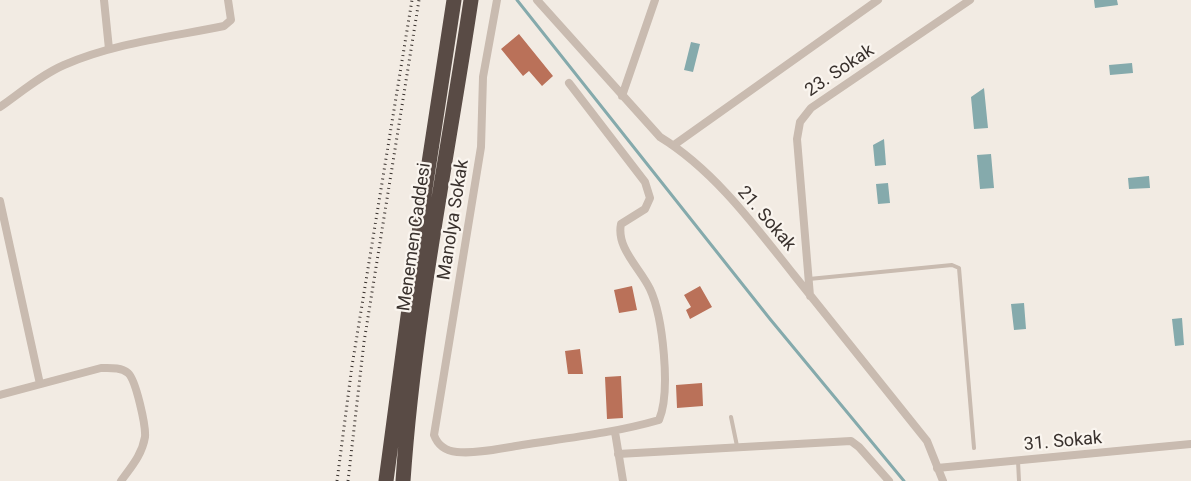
<!DOCTYPE html>
<style>
body{margin:0}
canvas{display:block;background:#f2ebe3}
</style>
<canvas width="1191" height="481"></canvas>
<script>
const ctx = document.querySelector('canvas').getContext('2d');
ctx.lineJoin = 'round';
function fill(path, color) { ctx.fillStyle = color; ctx.fill(path, 'evenodd'); }
function strokePath(path, color, width, dash) { ctx.strokeStyle = color; ctx.lineWidth = width; ctx.lineCap = dash ? 'butt' : 'round'; ctx.setLineDash(dash || []); ctx.stroke(path); }
function label(font, color, halo, rows, align = 'center') {
  ctx.font = font + ' Roboto,sans-serif'; ctx.lineWidth = 4.5; ctx.setLineDash([]); ctx.textBaseline = 'middle'; ctx.strokeStyle = halo; ctx.fillStyle = color; for (const [text, x, y, turn = 0] of rows) {
    ctx.save(); ctx.translate(x, y); ctx.rotate((+turn || 0) * Math.PI / 180); ctx.textAlign = isNaN(turn) ? turn : align; if (halo) ctx.strokeText(text, 0, 0); ctx.fillText(text, 0, 0); ctx.restore();
  }
}
const water = new Path2D(`
 M1094,0H1117L1118,5L1095,8Z
 M691,42L700,44L693,72L684,70Z
 M1132,63L1133,73L1110,75L1109,65Z
 M984,88L988,128L974,129L971,97Z
 M884,139L886,165L875,166L873,145Z
 M991,154L994,188L980,189L977,155Z
 M1149,176L1150,188L1129,189L1128,178Z
 M888,183L890,203L878,204L876,184Z
 M1024,303L1026,329L1014,330L1011,304Z
 M1182,318L1184,345L1175,346L1172,319Z`);
const stream = new Path2D(`
 M517,0L770,319L904,481`);
const building = new Path2D(`
 M519,34L553,76L542,86L529,71L523,76L501,49Z
 M632,286L637,310L619,313L614,290Z
 M700,286L712,307L690,319L686,310L691,307L684,295Z
 M580,349L583,374H568L565,351Z
 M621,376L623,418L607,419L605,377Z
 M702,383L703,406L677,408L676,385Z`);
const lane = new Path2D(`
 M809,279L952,265L959,268L974,448
 M731,417L737,446
 M1018,461L1019,481`);
const street = new Path2D(`
 M104,0L109,49
 M497,0L483,77L481,147L434,435C438,446 446,451 457,452C478,454 502,448 522,445C568,438 614,433 659,420C671,392 663,317 650,289C640,268 616,248 621,224L645,209L650,198L645,182L569,83
 M537,0L660,137C714,170 755,226 794,275C838,330 882,385 927,441L943,481
 M622,96L655,0
 M0,107C20,93 41,75 64,65C114,43 171,37 224,26L231,20L228,0
 M674,145L878,0
 M0,201L40,384
 M810,296L797,139L800,122L811,108L970,0
 M0,395L101,368C110,368 121,367 128,373C136,380 146,426 145,437C142,455 131,467 121,481
 M615,432L623,481
 M618,454L851,441L859,447L889,481
 M937,468L1191,444`);
const highway = new Path2D(`
 M386,481L425,189L454,0
 M403,481C414,320 447,160 471,0`);
const rail = new Path2D(`
 M337,481L352,366L412,0
 M348,481L364,342L419,0`);
const streetNames = [
 ["23. Sokak",840,71,-34],
 ["21. Sokak",766,219,49],
 ["Manolya Sokak",454,220,-81],
 ["Menemen Caddesi",415,237,-82],
 ["31. Sokak",1063,442,-5]
];
fill(water, '#85aaac');
strokePath(stream, '#85aaac', 3);
fill(building, '#ba7159');
strokePath(lane, '#c9bbb0', 4);
strokePath(street, '#c9bbb0', 8);
strokePath(highway, '#594b45', 15);
strokePath(rail, '#39312d', 3, [1, 4]);
label('18px', '#39312d', '#faf5ef', streetNames);
</script>
